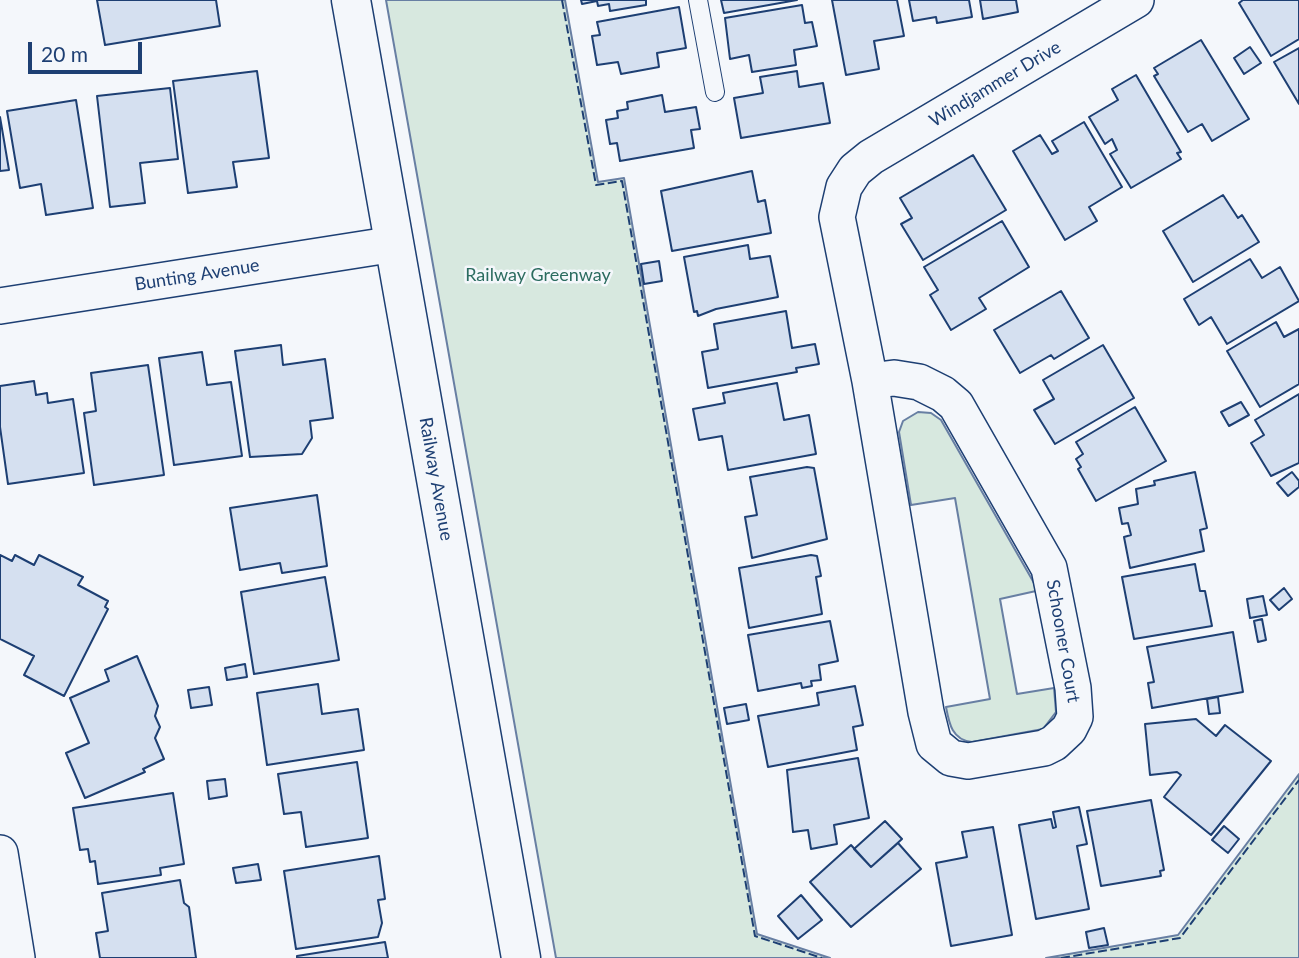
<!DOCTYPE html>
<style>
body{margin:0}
#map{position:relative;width:1299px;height:958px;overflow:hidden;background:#f4f7fb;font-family:Lato,sans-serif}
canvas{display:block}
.scale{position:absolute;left:28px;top:42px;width:114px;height:32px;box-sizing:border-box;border:4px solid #1d3f73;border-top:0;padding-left:9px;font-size:21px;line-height:24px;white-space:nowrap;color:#1d3f73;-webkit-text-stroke:5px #f4f7fb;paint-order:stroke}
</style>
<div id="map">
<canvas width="1299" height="958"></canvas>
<div class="scale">20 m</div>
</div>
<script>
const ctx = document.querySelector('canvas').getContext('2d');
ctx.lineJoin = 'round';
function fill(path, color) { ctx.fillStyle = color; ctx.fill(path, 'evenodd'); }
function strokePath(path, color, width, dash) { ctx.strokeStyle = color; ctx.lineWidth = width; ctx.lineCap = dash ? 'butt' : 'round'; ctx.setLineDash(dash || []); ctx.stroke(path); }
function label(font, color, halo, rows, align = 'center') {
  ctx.font = font + ' Lato,sans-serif'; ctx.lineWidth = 5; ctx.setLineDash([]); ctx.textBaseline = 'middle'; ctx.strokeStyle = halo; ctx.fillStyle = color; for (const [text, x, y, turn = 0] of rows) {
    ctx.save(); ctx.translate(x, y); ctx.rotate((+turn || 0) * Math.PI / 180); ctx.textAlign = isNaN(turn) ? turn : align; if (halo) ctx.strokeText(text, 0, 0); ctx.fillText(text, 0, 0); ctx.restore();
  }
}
const green = new Path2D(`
 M386,0H565L598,182L624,178L757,934L830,958H556Z
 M918,412L931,413L941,420L1034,583L1036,591L1000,599L1017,694L1054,688L1056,712L1043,729L972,742C952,740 949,723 946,707L990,699L955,498L911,505L899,432L903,421Z
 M1299,774V958H1046L1178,935Z`);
const building = new Path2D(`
 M97,0H216L220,26L105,45Z
 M581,0H646V5L610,11L609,4L598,6L597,1L582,4Z
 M721,0H797L724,13Z
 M832,0H897L904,36L874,41L879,69L846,75Z
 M909,0H969L972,17L937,23L936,17L913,21Z
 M980,0H1016L1018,12L983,19Z
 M1243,0H1299V39L1271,56L1239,3Z
 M802,5L805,23L812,22L817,46L794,50L796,65L752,72L749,55L730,59L725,18Z
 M679,7L686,48L657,53L659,67L621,74L618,62L597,65L592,36L600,35L597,22Z
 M1201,40L1249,119L1212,141L1202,124L1188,132L1154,76L1158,74L1154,68Z
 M1250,47L1261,63L1244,74L1234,58Z
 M1299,48V104L1274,62Z
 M257,71L269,158L233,162L237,187L188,193L173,81Z
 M797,71L799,87L823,83L830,123L741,138L734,98L763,93L760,77Z
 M1136,75L1181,152L1177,153L1181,159L1131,188L1110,154L1117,150L1112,139L1105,144L1089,117L1118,100L1112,89Z
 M170,88L178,159L140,163L145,203L110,207L97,96Z
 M662,95L665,112L696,107L700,129L691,130L694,148L620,161L617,143L610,144L606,120L618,118L617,111L628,109L627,102Z
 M76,100L93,208L46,215L41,184L20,188L7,111Z
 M0,117L9,170L0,171Z
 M1084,122L1122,187L1089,207L1097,221L1065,240L1013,151L1040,135L1052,154L1058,151L1052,141Z
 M973,155L1006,210L923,260L901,224L912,218L900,198Z
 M752,171L758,202L765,200L771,233L672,251L661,191Z
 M1223,195L1238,218L1242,215L1259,242L1193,282L1163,231Z
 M1002,221L1029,267L979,298L986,309L951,330L930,295L938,290L924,267Z
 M748,245L750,259L770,256L778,297L716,309L698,316L697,311L694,312L684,257Z
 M1250,259L1262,278L1280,267L1299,301L1227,344L1211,317L1199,325L1184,299Z
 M659,261L662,281L644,284L641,264Z
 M1061,291L1089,338L1054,359L1051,355L1020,373L994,330Z
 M786,311L792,348L815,344L819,364L796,368L797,372L708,388L702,352L718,349L714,324Z
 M1276,322L1284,337L1299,329V384L1260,407L1227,351Z
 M281,345L283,365L325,359L333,418L310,421L312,438L302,454L250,457L235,351Z
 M1103,345L1134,398L1055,444L1034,410L1054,399L1043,380Z
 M202,352L207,385L231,382L242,456L174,465L159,358Z
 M148,365L164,475L94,485L84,413L96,411L91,373Z
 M34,381L36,395L47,393L48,403L73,399L84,473L8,484L0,427V386Z
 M777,383L784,420L809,415L816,454L728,470L722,436L699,440L693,409L725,403L723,393Z
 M1299,394V463L1271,476L1251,443L1264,435L1255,420Z
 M1241,402L1249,415L1229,426L1221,412Z
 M1135,407L1166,461L1096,501L1078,469L1081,467L1076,459L1083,454L1076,442Z
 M807,467L814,468L827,539L752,558L745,517L757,515L750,477Z
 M1195,472L1207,528L1200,530L1204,551L1130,568L1124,537L1131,535L1128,523L1122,524L1119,508L1138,504L1136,489L1155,485L1154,481Z
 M1292,472L1299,481V487L1288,496L1277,483Z
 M317,495L327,566L282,573L280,563L240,570L230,508Z
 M0,555L12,561L15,555L34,565L39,555L83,577L78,585L108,601L105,607L108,609L64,696L24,675L34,656L0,639Z
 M811,555L817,556L821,576L816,577L822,614L749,628L739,568Z
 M1195,564L1200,591H1205L1212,626L1134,639L1122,577Z
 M325,577L339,660L254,674L241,592Z
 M1284,588L1292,599L1279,610L1270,600Z
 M1263,596L1267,615L1250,618L1247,599Z
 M1262,619L1266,640L1258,642L1254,621Z
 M830,621L838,661L819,665L821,680L811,681L812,686L802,688L801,683L758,691L748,635Z
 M1233,632L1243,692L1152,708L1148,683L1154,682L1147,647Z
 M137,656L158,706L155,716L160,727L155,738L164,759L143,769L145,772L85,798L66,753L89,743L70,698L109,681L105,670Z
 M245,664L247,677L227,680L225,668Z
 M318,684L322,714L358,709L364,750L267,765L257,693Z
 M855,686L863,725L853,727L857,750L768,767L758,716L819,705L817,693Z
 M209,687L212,705L191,708L188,690Z
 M1218,697L1220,713L1209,714L1207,699Z
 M746,704L749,720L727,724L724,708Z
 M1196,719L1216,736L1225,725L1271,761L1211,835L1164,797L1181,775L1177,772L1150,775L1145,724Z
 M858,758L869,818L834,825L837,844L811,849L808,830L793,832L787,770Z
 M357,762L368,838L306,847L301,812L284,814L278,774Z
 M225,779L227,796L209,799L207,781Z
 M173,793L184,864L160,868L161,875L98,884L95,861L90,862L88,849L80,850L73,808Z
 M1151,800L1164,870L1160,871L1161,876L1101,886L1087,811Z
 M1079,807L1087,844L1077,846L1089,909L1036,919L1019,825L1051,819L1053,828L1056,827L1053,812Z
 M885,821L902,839L871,867L854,849Z
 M1224,826L1239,839L1228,853L1212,840Z
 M993,827L1012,935L951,946L936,863L967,857L962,832Z
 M898,843L921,869L851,927L810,882L851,845L871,867Z
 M379,856L385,899L378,900L382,923L378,937L296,949L284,871Z
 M258,864L261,880L236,883L233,868Z
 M180,880L184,903L189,907L196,958H100L96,933L108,931L102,893Z
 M801,895L822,920L798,939L778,916Z
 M1104,928L1108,945L1089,948L1086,932Z
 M385,942L388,958H297V956Z`);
const lane = new Path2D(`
 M698,0L715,92`);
const street = new Path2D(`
 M0,306L395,244
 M870,381L894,378L919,382L943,394L956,405L1049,568L1073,688L1075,717L1069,729L1054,743L1044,748L968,761L951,758L934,744L926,712L870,381L837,217L844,187L855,170L871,157L1136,0
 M0,853L17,958`);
const secondary = new Path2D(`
 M351,0L521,958`);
const fence = new Path2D(`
 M562,0L596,185L622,181L755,936L822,958
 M1061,958L1180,938L1299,780`);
const streetNames = [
 ["Windjammer Drive",995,84,-31],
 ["Bunting Avenue",197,275,-9],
 ["Railway Avenue",436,479,80],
 ["Schooner Court",1063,641,80]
];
const parkNames = [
 ["Railway Greenway",538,275]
];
fill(green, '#d7e8df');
strokePath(green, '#687fa3', 2);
fill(building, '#d5e0f0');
strokePath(building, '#1d3f73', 2);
strokePath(lane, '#1d3f73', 20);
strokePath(street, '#1d3f73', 38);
strokePath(secondary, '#1d3f73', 41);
strokePath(lane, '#f4f7fb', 18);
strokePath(street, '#f4f7fb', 35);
strokePath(secondary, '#f4f7fb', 38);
strokePath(fence, '#1d3f73', 2, [9, 3.5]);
label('18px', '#1d3f73', '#f4f7fb', streetNames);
label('18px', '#2c6c60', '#f4f7fb', parkNames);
</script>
